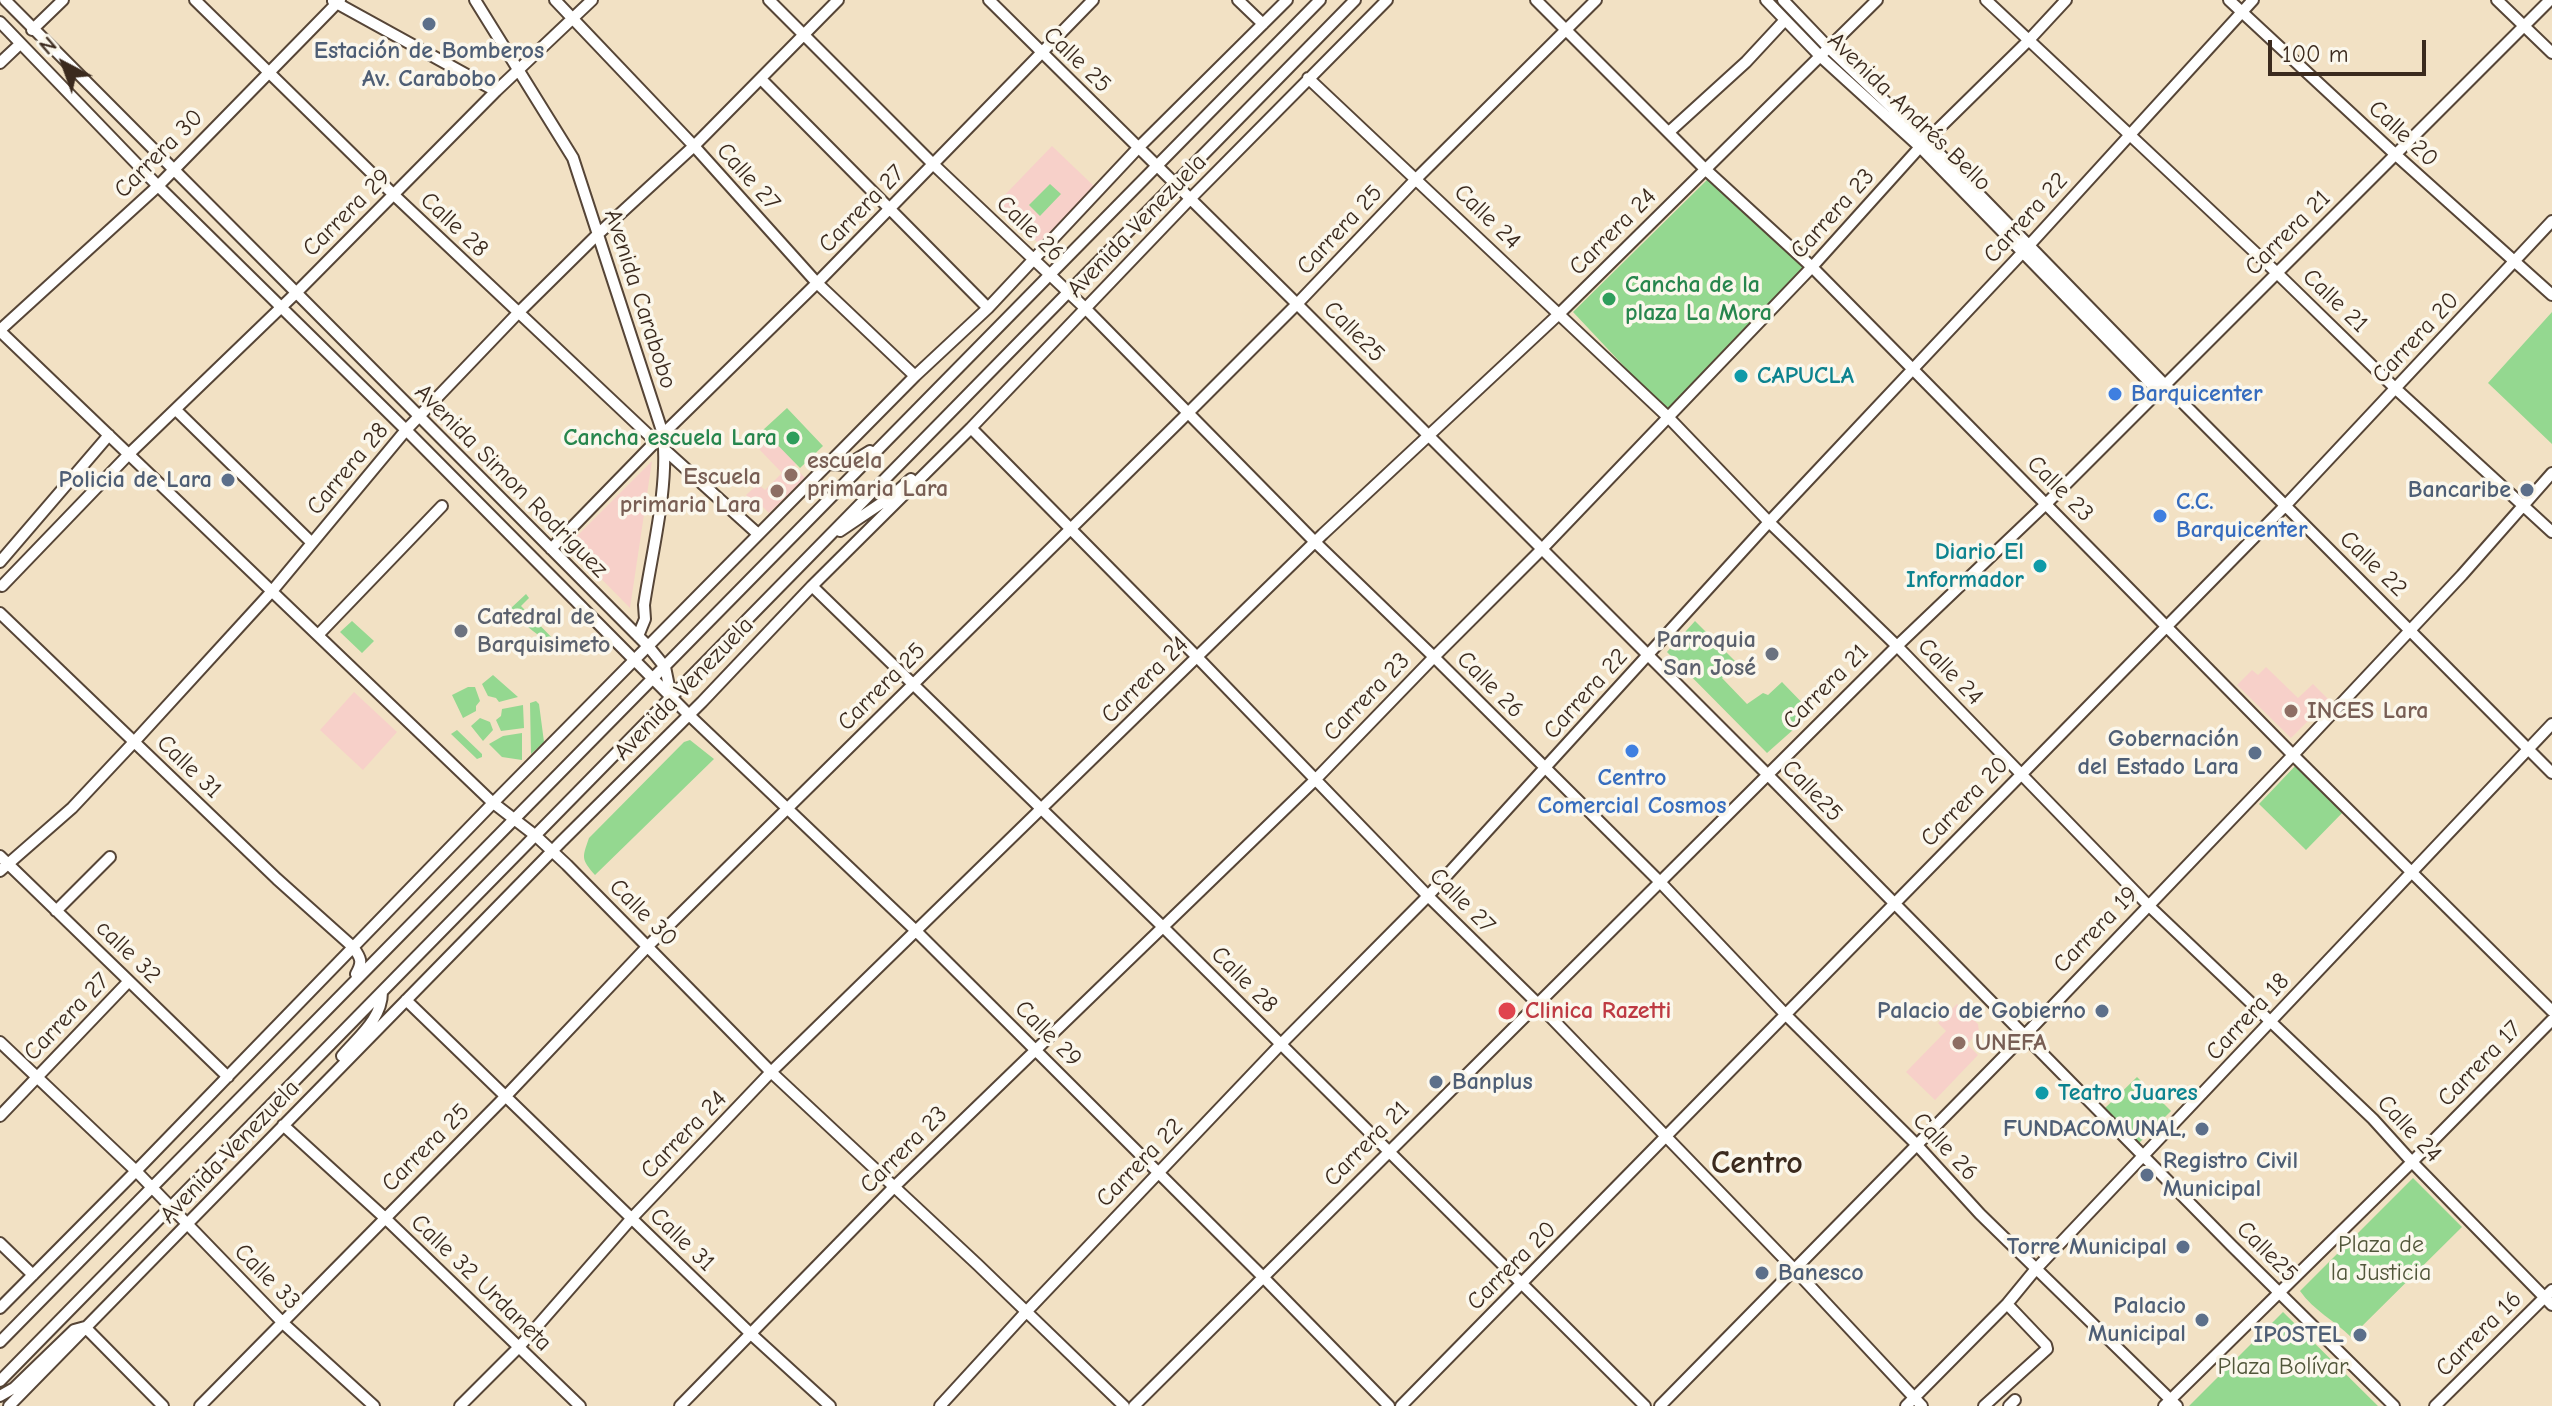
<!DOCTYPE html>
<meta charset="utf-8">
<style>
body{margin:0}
#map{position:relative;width:2552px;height:1406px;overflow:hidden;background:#f2e1c4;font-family:"Comic Neue",sans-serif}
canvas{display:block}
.north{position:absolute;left:24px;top:24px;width:80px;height:80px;-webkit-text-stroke:6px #fbf7ec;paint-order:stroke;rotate:319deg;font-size:22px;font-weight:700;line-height:32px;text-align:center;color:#3b2a1e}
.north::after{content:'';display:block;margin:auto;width:28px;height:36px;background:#3b2a1e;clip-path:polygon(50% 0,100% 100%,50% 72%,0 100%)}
.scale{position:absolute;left:2268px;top:40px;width:158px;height:36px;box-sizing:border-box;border:4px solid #3b2a1e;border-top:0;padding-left:10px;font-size:24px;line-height:28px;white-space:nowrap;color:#3b2a1e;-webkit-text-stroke:6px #fbf7ec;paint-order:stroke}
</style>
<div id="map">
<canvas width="2552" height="1406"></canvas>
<div class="north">N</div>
<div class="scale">100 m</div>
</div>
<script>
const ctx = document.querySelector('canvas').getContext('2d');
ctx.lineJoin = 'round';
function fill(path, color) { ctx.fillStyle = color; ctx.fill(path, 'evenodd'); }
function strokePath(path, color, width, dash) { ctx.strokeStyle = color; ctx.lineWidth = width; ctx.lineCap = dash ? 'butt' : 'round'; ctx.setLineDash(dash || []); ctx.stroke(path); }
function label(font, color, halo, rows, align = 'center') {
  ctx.font = font + ' "Comic Neue",sans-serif'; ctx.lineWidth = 7; ctx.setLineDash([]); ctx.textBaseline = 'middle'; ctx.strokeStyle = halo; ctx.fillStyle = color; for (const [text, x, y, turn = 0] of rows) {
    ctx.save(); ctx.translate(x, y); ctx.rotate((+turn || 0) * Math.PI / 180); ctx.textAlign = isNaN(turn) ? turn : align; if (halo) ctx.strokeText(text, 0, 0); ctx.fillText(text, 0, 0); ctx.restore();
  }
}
const built = new Path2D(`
 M1052,146L1097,189L1041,246L997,203Z
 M772,436L798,462L794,466L805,478L796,487L799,490L791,498L788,495L769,513L757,501L754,504L746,495L758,484L765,490L782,473L759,449Z
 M652,461L630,608L568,545Z
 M2266,667L2298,698L2313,684L2329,700L2291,738L2237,685L2252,670L2258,675Z
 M354,692L397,732L363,770L320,730Z
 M1957,1004L1978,1024L1979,1032L1967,1044L1978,1055L1935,1100L1906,1072L1946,1031L1938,1023Z`);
const green = new Path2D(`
 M1712,175L1809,268L1668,413L1573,312Z
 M1050,184L1061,194L1040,216L1029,205Z
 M2552,312V444L2488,383Z
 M787,408L823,446L800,468L763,430Z
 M526,594L529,598L521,606L561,647L559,648C539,637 525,626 510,609Z
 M352,621L374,641L362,653L340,632Z
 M1695,621L1737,663L1722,678L1747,704L1763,693L1768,695L1782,682L1812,713L1767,753L1667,652Z
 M493,675L518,697L499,702L496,698L488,696L482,684Z
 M468,687H475L480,701L476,706V711L463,718L452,695Z
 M536,701L539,704L544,742L531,754L530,703Z
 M523,705L524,728L501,731L496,720L501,716L502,709Z
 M480,718L490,722L493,730L483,741L471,726Z
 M457,730L482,754V757L477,759L451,734Z
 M522,733V760L502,757L489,744L503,736Z
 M690,740L714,759L595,875C581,859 582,858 589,838L684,742Z
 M2298,763L2345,810L2306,850L2259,804Z
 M2137,1077L2171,1111L2138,1144L2104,1109Z
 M2413,1178L2462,1227L2351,1337C2334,1320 2314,1311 2300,1291Z
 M2283,1312L2378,1406H2189Z`);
const minor = new Path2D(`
 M5,0L648,646L665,667L671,696
 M195,0L394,195L655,441
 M475,0L573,158L663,434C669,487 652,551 644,605L645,619L638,636
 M555,0L694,146L817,283L915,376
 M769,0L934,165L1085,308L1315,542L1434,657L1659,881L1786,1015L1916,1144L1980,1214L2177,1406
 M989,0L1297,304L1767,774L2232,1246L2394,1406
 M1238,0L1263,24
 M1536,0L1705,169L1812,267L2293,755L2552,1011
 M1766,0L1820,56L1920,147L2158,391
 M1783,0L1828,47L1927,141L2165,385L2552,773
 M1986,0L2276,272L2396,389L2552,532
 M2229,0L2396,155L2552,295
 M2497,0L2552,53
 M333,1L496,91
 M0,22L158,186L406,430L688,714L915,930L1262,1276L1389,1406
 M32,30L63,0
 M0,63L20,44
 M1308,78L1669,418L1769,522L1897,646L2148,905L2373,1119L2412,1162L2552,1305
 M761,79L988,308
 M1669,132L1746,62L1785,20
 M0,330L158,186L340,0
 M0,331L492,802L536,836L567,865L771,1072L978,1265L1124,1406
 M176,410L312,543
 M971,428L1197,657L1428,896L1537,1003L1794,1269L1922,1406
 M665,450L758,534
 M828,464L847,465L870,451
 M840,531L892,496L911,479
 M551,549L663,434L817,283L1093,0
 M0,562L109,435
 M2,586L130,453L295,294L496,91L592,0
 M812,586L1163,927L1645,1406
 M0,613L277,879L353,947C361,958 363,962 356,974
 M319,634L442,506
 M0,856L228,1077
 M0,871L72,808L134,742L273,590L406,430L518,313L597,235L694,146L838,0
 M56,911L110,857
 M406,1000L751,1334L830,1406
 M0,1042L136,1171L284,1324L374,1406
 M342,1056C358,1037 382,1019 382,992
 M0,1116L129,981
 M283,1125L385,1218L580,1406
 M0,1243L33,1275
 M0,1308L136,1171L494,802L915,376L988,308L1139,147L1287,0
 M0,1342L1320,0
 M0,1381L1355,0
 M0,1396L14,1388L74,1330L85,1327L163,1406
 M9,1406L561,842L702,702L812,586L971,428L1190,199L1387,0
 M200,1406L505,1097L648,946L1188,413L1297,304L1417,178L1596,0
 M460,1406L519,1347L631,1219L771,1072L1323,534L1559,314L1877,0
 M680,1406L895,1186L1315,780L1434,657L1541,550L1812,267L1920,147L2028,41L2066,0
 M940,1406L1026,1312L1280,1045L1428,896L1769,522L2023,252L2253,0
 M1134,1406L1897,646L2047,503L2550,0
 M1401,1406L2285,506L2552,221
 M1660,1406L2024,1036L2293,755L2462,575L2552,473
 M1906,1406L2007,1304L2035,1270L2552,724
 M1984,1406L2047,1349L2046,1345L2007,1304
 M2009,1406L2015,1400
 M2164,1406L2412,1162L2552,1020
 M2435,1406L2552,1290`);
const markers = [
 [429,24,8,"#5c6f8a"],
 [1609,299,8,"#2e9e5b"],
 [1741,376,8,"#0f9aa8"],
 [2115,394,8,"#3f7fe0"],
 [793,438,8,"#2e9e5b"],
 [791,475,8,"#8d6e63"],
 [228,480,8,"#5c6f8a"],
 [2527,490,8,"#5c6f8a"],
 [777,491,8,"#8d6e63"],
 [2160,516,8,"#3f7fe0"],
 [2040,566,8,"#0f9aa8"],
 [461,631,8,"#6b7280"],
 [1772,654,8,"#6b7280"],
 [2291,711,8,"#8d6e63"],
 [1632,751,8,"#3f7fe0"],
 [2255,753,8,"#5c6f8a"],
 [1507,1011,10,"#e0444e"],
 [2102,1011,8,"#5c6f8a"],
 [1959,1043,8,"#8d6e63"],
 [1436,1082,8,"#5c6f8a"],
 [2042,1093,8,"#0f9aa8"],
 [2202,1129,8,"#5c6f8a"],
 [2147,1175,8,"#5c6f8a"],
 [2183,1247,8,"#5c6f8a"],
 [1762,1273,8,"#5c6f8a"],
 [2202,1320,8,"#5c6f8a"],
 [2360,1335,8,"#5c6f8a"]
];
const serviceNames = [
 ["Estación de Bomberos",429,51,"center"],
 ["Av. Carabobo",429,79,"center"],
 ["Policia de Lara",212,480],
 ["Bancaribe",2511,490],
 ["Gobernación",2239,739],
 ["del Estado Lara",2239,767],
 ["Palacio de Gobierno",2086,1011],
 ["Banplus",1452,1082,"left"],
 ["FUNDACOMUNAL,",2186,1129],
 ["Registro Civil",2163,1161,"left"],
 ["Municipal",2163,1189,"left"],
 ["Torre Municipal",2167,1247],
 ["Banesco",1778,1273,"left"],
 ["Palacio",2186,1306],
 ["Municipal",2186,1334],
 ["IPOSTEL",2344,1335]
];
const streetNames = [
 ["Calle 25",1077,60,44],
 ["Avenida Andrés Bello",1909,112,44],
 ["Calle 20",2403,134,43],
 ["Carrera 30",159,154,-45],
 ["Calle 27",748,177,48],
 ["Carrera 27",862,209,-46],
 ["Carrera 29",347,213,-45],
 ["Carrera 23",1833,214,-48],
 ["Calle 24",1487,217,44],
 ["Carrera 22",2026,218,-48],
 ["Calle 28",454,225,43],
 ["Avenida Venezuela",1137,226,-46],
 ["Calle 26",1030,229,44],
 ["Carrera 25",1340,230,-47],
 ["Carrera 24",1613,232,-45],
 ["Carrera 21",2288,233,-45],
 ["Avenida Carabobo",640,299,72],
 ["Calle 21",2335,301,44],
 ["Calle25",1354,332,45],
 ["Carrera 20",2416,338,-47],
 ["Carrera 28",348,469,-50],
 ["Avenida Simon Rodriguez",511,481,45],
 ["Calle 23",2060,489,45],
 ["Calle 22",2373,564,44],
 ["Calle 24",1950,672,46],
 ["Carrera 24",1145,680,-45],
 ["Calle 26",1490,685,45],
 ["Carrera 25",882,687,-45],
 ["Carrera 21",1826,687,-45],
 ["Avenida Venezuela",684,689,-46],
 ["Carrera 22",1586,694,-48],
 ["Carrera 23",1367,697,-46],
 ["Calle 31",189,767,44],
 ["Calle25",1812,791,46],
 ["Carrera 20",1965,802,-46],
 ["Calle 27",1462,901,45],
 ["Calle 30",643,913,45],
 ["Carrera 19",2096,930,-46],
 ["calle 32",128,952,44],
 ["Calle 28",1244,980,45],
 ["Carrera 27",67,1017,-46],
 ["Carrera 18",2248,1017,-47],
 ["Calle 29",1048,1034,45],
 ["Carrera 17",2480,1064,-46],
 ["Calle 24",2409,1129,47],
 ["Carrera 24",684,1135,-46],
 ["Carrera 21",1367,1144,-45],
 ["Calle 26",1945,1147,47],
 ["Carrera 25",426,1148,-45],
 ["Carrera 23",904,1150,-45],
 ["Avenida Venezuela",230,1152,-46],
 ["Carrera 22",1140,1163,-46],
 ["Calle 31",682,1240,44],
 ["Calle25",2267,1252,45],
 ["Carrera 20",1512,1266,-45],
 ["Calle 33",267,1277,45],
 ["Calle 32 Urdaneta",481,1283,44],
 ["Carrera 16",2479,1334,-45]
];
const leisureNames = [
 ["Cancha de la",1625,285],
 ["plaza La Mora",1625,313],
 ["Cancha escuela Lara",777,438,"right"]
];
const cultureNames = [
 ["CAPUCLA",1757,376],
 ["Diario El",2024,552,"right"],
 ["Informador",2024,580,"right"],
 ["Teatro Juares",2058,1093]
];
const shopNames = [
 ["Barquicenter",2131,394],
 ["C.C.",2176,502],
 ["Barquicenter",2176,530],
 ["Centro",1632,778,"center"],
 ["Comercial Cosmos",1632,806,"center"]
];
const educationNames = [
 ["escuela",807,461],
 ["primaria Lara",807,489],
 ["Escuela",761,477,"right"],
 ["primaria Lara",761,505,"right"],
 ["INCES Lara",2307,711],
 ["UNEFA",1975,1043]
];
const worshipNames = [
 ["Catedral de",477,617],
 ["Barquisimeto",477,645],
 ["Parroquia",1756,640,"right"],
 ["San José",1756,668,"right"]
];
const healthNames = [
 ["Clinica Razetti",1525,1011]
];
const parkNames = [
 ["Plaza de",2381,1245],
 ["la Justicia",2381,1273],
 ["Plaza Bolívar",2283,1367]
];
const districtNames = [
 ["Centro",1757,1164]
];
fill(built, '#f7d0c9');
fill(green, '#94d890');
strokePath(minor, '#564537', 14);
strokePath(minor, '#fff', 10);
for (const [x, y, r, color] of markers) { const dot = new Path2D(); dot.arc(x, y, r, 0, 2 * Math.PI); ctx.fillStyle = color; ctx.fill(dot); strokePath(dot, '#fbf7ec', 3); }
label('bold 24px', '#4e5e75', '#fbf7ec', serviceNames, 'right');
label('24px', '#3b2a1e', '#fbf7ec', streetNames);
label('bold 24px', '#27864d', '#fbf7ec', leisureNames, 'left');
label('bold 24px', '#0d838f', '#fbf7ec', cultureNames, 'left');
label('bold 24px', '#366cbe', '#fbf7ec', shopNames, 'left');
label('bold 24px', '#785e54', '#fbf7ec', educationNames, 'left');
label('bold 24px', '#5b616d', '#fbf7ec', worshipNames, 'left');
label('bold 24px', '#be3a42', '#fbf7ec', healthNames, 'left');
label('24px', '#51563a', '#fbf7ec', parkNames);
label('bold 32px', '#3b2a1e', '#fbf7ec', districtNames);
</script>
